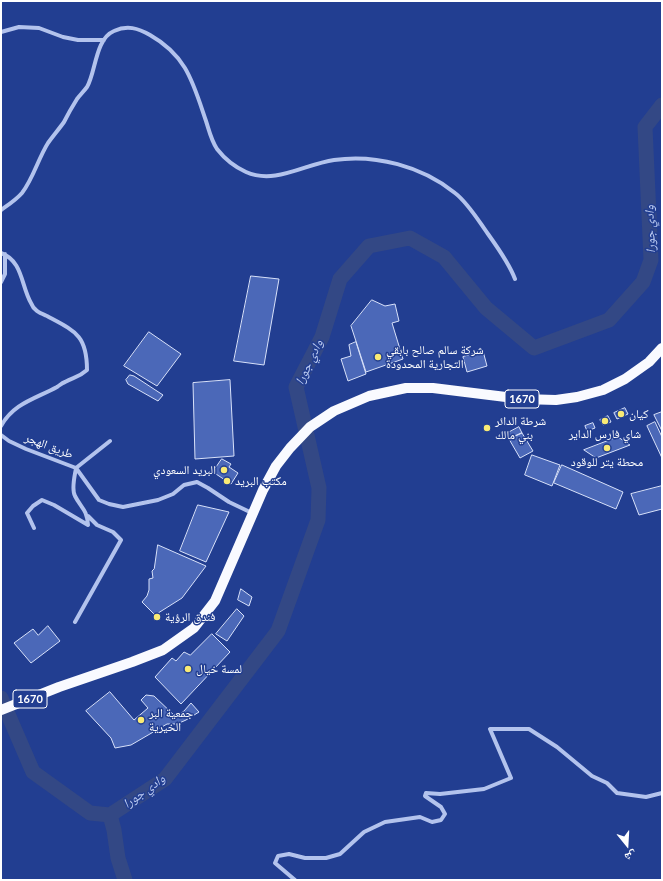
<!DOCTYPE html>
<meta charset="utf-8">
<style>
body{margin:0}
#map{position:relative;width:663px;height:881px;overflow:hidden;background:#223e91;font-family:Lato,"Noto Naskh Arabic",sans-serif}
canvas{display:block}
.frame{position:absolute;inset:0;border:2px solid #fff;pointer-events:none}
.north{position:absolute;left:607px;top:825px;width:40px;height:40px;-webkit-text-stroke:3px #223e91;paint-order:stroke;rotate:162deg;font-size:11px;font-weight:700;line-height:16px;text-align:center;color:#fff}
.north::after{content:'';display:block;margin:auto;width:14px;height:18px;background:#fff;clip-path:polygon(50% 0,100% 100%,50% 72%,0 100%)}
</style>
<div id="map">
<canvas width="663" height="881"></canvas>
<div class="frame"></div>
<div class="north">ش</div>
</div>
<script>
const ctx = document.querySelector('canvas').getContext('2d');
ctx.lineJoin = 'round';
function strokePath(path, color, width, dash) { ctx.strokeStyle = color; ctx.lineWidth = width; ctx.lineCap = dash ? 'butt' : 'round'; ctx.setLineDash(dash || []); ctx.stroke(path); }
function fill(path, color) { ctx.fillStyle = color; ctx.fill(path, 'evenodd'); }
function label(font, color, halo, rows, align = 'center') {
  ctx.font = font + ' Lato,"Noto Naskh Arabic",sans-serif'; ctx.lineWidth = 3; ctx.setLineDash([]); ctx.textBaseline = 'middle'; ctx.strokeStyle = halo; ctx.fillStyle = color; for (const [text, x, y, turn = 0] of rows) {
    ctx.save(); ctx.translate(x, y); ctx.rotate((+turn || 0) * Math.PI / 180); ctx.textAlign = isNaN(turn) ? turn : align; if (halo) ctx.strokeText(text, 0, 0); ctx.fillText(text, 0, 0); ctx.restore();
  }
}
const river = new Path2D(`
 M1,698L33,772L90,813L110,815L165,779L278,631L318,520L319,488L296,387L322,337L340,279L369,246L410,238L444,257L486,308L534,348L609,320L643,282L651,260L645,127L662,105
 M110,815L114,830L118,858L125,880`);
const building = new Path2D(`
 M251,276L279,279L264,365L234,361Z
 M372,300L385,306L395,304L399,321L392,323L403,359L366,372L351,326Z
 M149,332L181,354L157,386L124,366Z
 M356,342L366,374L348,381L341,359L351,356L349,345Z
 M483,351L487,366L467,372L463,357Z
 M130,375L134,376L163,395L158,401L128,384L126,380Z
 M230,380L234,456L195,459L193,383Z
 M625,408L628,414L617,419L614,413Z
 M662,412V431L654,415Z
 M608,416L611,422L603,425L600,420Z
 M655,422L662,437V458L647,426Z
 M593,423L595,428L587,431L585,426Z
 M519,427L522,433L509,439L506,434Z
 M522,433L533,451L520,458L509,439Z
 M618,437L630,445L596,458L584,450Z
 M532,455L560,465L552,486L525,475Z
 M222,459L231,464L229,467L238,473L231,484L213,472Z
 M562,465L623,492L616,509L554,483Z
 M662,486V509L639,515L631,494Z
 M198,505L229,512L206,562L180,551Z
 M158,545L206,566L182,598L155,615L142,602L147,596L149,590V579L153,578L152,571L154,569Z
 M241,589L252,597L249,606L238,600Z
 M237,609L244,616L227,641L216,634Z
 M48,626L60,641L31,663L14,643L33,629L38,635Z
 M212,634L230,652L181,704L155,677L172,658L176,661L184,652L190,655Z
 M110,692L134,720L148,708L141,700L146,695L154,696L176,717L184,711L191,703L199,712L186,720L177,724H167L131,745L115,748L111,738L86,711Z`);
const minor = new Path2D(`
 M1,32L19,27L39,28L63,37L78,40H104
 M1,210C8,205 16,200 22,193C33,179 38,159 48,143C53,136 59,129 64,122C68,114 72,107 77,99C80,95 84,91 87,87C96,72 95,39 114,31C127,25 138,28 150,35C187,56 193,83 206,121C209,130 211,140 217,149C224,158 235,167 246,172C275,185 305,164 334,160C375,154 422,166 455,193C468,203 478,220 488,234C498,248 509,263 515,279
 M1,253C23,261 21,286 31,303C34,311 40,313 47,316C75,331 87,335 87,370C78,378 74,377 65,382C62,383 60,385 57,387C35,399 14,403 1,426
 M1,282L5,274V254
 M1,435L9,441L26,449L76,468L99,500L109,504L123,507L158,500L173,494L184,485L197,482L208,488L229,502L252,513
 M34,528L27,513L33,506L42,500L54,505L88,525C87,509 81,508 75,496C71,489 75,475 76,468L110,441
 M75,622L121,540L113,532L97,525L88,516
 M295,880L275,863L278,856L289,854L305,858H326L340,854L364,832L385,822L420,817L432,822L441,820L445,814L441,807L425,796L426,793L440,794L484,789L511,778L490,729H529L557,747L592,776L607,783L617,793L646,797L662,793`);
const primary = new Path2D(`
 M1,710L59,687L132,662L163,650L194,628L215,601L263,490L276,466L290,448L310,427L334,411L369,396L406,388H433L522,399L556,400L577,397L603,390L625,379L649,362L662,348`);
const markers = [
 [378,357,4,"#f9ea75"],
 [621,414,4,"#f9ea75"],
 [605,421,4,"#f9ea75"],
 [487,428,4,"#f9ea75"],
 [607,448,4,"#f9ea75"],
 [224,470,4,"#f9ea75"],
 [227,481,4,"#f9ea75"],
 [157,617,4,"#f9ea75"],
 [188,669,4,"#f9ea75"],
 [141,720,4,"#f9ea75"]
];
const shields = [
 [522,399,34],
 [30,699,34]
];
const shieldNames = [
 ["1670",522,399],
 ["1670",30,699]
];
const poiNames = [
 ["شركة سالم صالح بابقي",386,350],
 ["التجارية المحدودة",386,364],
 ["كيان",629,414],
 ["شرطة الدائر",495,421],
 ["بني مالك",495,435],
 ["شاي فارس الداير",605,434,"center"],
 ["محطة يتر للوقود",607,462,"center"],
 ["البريد السعودي",216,470,"right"],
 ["مكتب البريد",235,481],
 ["فندق الرؤية",165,617],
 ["لمسة خيال",196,669],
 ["جمعية البر",149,713],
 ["الخيرية",149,727]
];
const streetNames = [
 ["طريق الهجر",49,446,21]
];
const waterNames = [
 ["وادي جورا",650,229,-92],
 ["وادي جورا",309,362,-65],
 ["وادي جورا",144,791,-36]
];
strokePath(river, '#334885', 15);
fill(building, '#4b68b8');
strokePath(building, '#d8e1f9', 1);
strokePath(minor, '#b3c3ed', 4);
strokePath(primary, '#f9faff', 10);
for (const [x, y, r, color] of markers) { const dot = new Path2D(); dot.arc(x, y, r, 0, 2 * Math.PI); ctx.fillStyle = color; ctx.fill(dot); strokePath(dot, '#223e91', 1.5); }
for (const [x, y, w] of shields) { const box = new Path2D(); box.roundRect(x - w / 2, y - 9, w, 18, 3); ctx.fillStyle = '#223e91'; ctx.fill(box); strokePath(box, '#fff', 1); }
label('bold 11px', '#fff', null, shieldNames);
label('12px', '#fff', '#223e91', poiNames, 'left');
label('12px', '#fff', '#223e91', streetNames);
label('italic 13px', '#bfcef3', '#223e91', waterNames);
</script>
